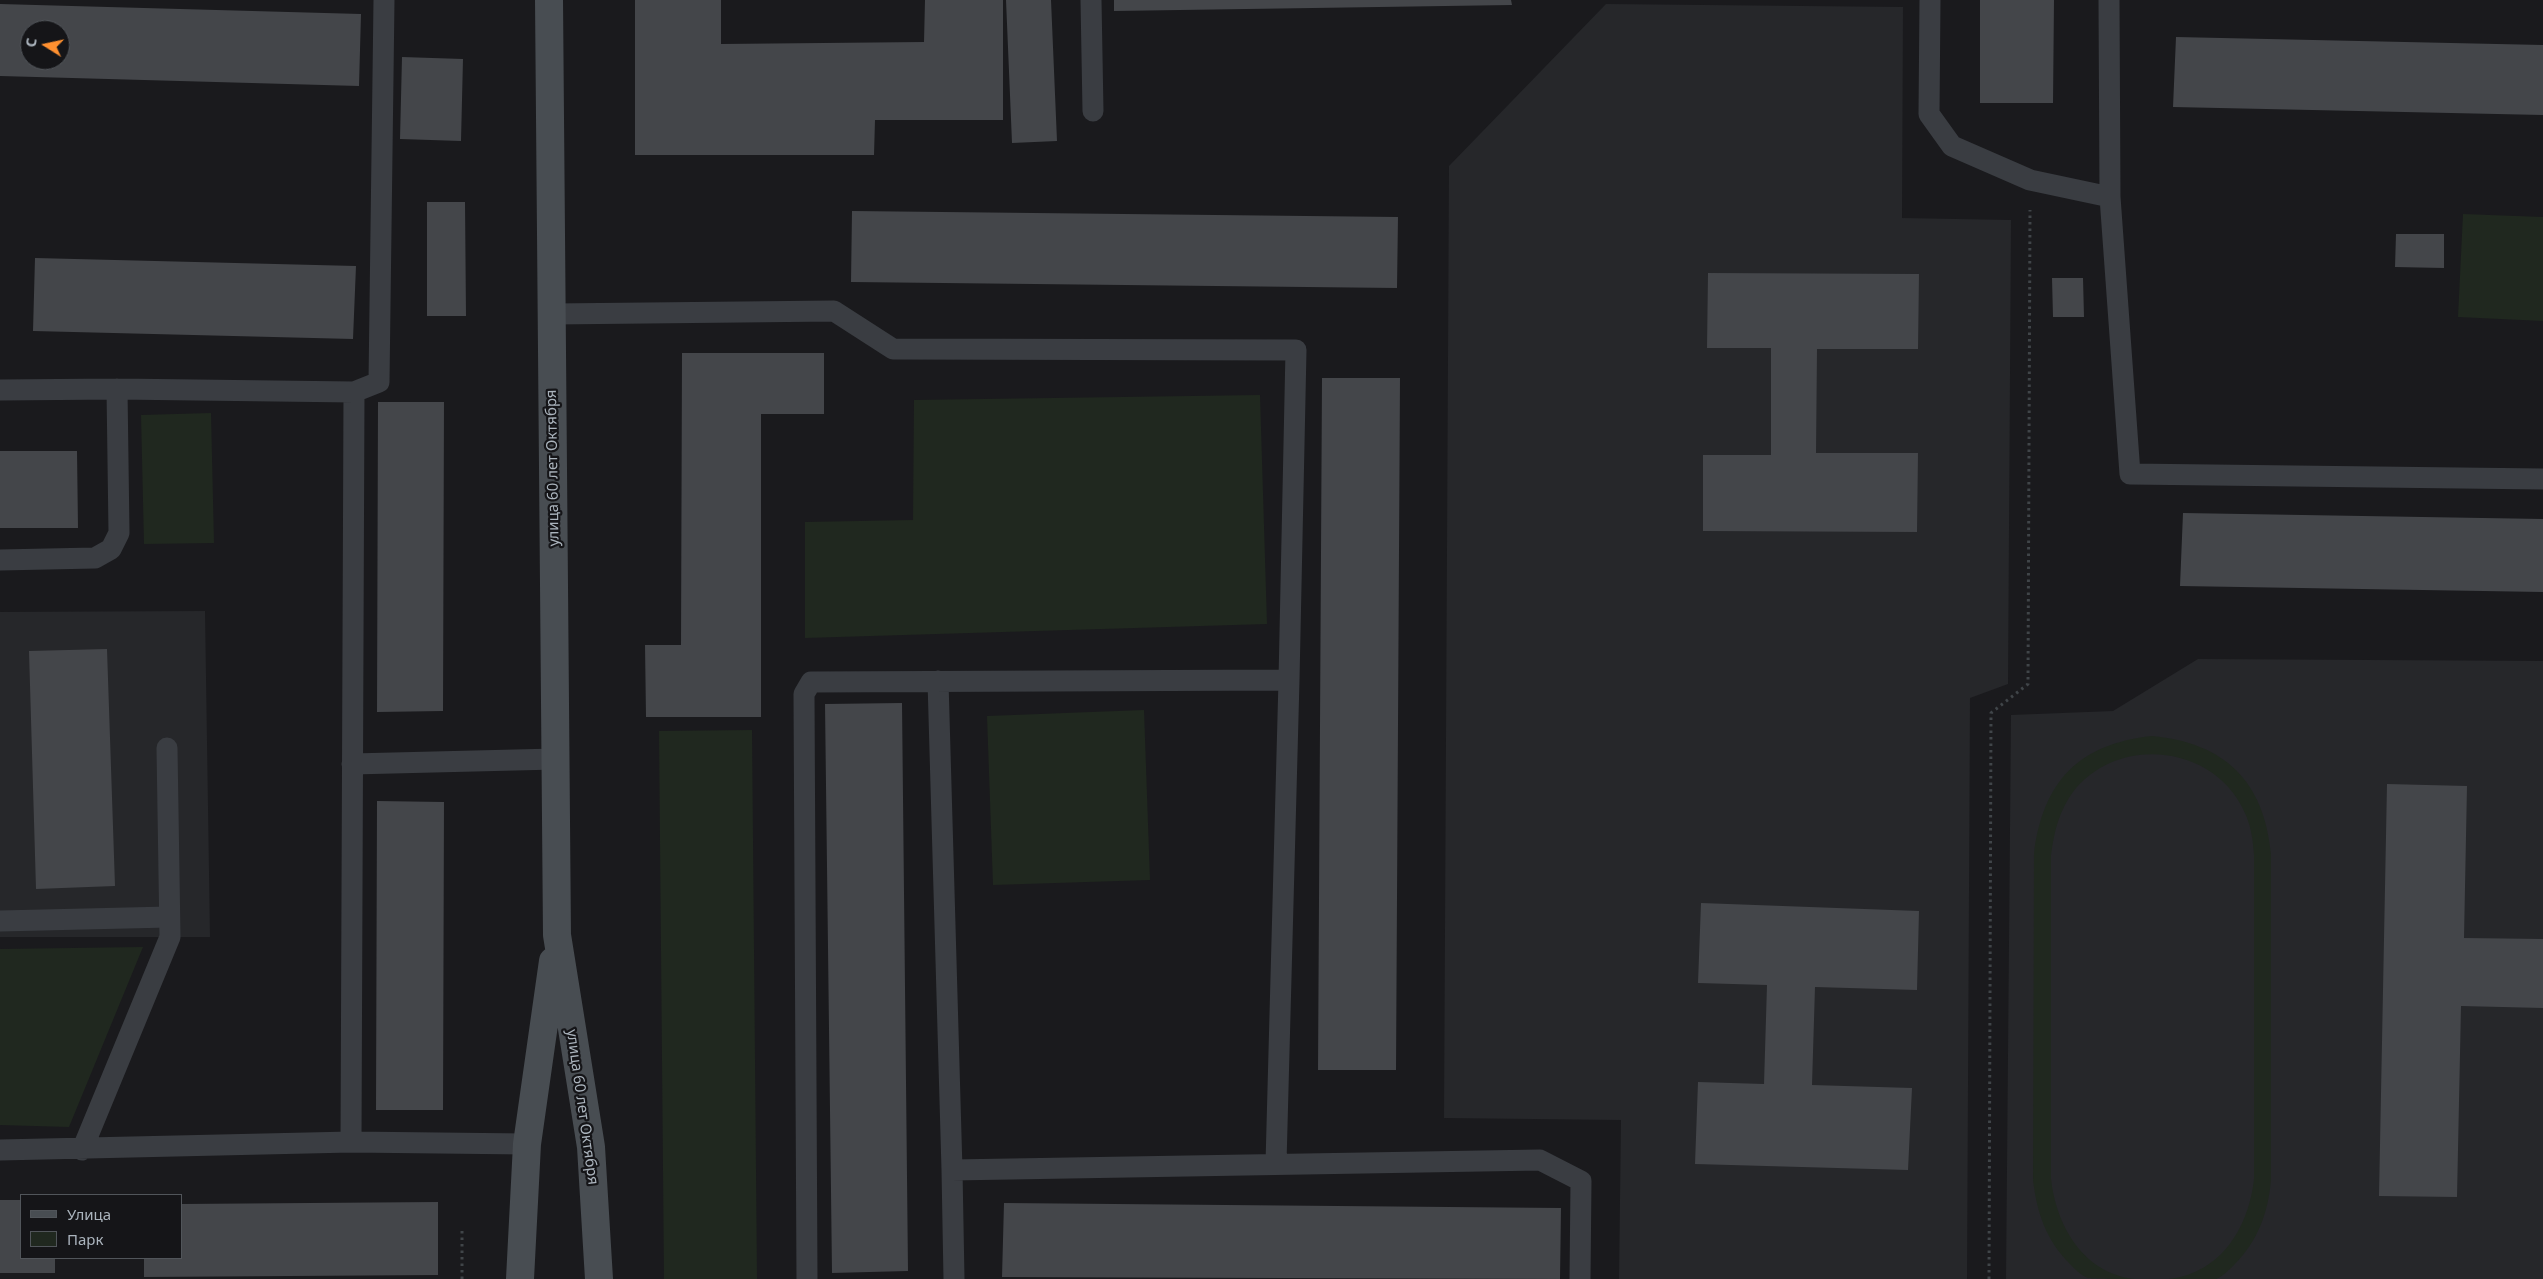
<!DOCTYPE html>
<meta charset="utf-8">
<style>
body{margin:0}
#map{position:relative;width:2543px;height:1279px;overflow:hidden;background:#1a1a1d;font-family:"Noto Sans",sans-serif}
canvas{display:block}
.legend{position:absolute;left:20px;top:1194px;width:162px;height:65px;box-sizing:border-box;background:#151518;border:1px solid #51555a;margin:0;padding:6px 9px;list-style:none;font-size:15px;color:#abb4bd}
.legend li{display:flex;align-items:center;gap:10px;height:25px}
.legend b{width:25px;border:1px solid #51555a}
.north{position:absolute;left:20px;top:20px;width:50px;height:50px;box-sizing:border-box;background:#151518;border:1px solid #51555a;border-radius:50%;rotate:280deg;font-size:14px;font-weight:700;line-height:20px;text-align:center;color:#abb4bd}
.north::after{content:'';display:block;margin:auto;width:18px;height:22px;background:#ff9030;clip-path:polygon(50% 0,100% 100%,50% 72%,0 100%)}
</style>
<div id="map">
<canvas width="2543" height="1279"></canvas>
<ul class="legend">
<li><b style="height:6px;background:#484d52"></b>Улица</li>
<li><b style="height:14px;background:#20281f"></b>Парк</li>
</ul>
<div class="north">С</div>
</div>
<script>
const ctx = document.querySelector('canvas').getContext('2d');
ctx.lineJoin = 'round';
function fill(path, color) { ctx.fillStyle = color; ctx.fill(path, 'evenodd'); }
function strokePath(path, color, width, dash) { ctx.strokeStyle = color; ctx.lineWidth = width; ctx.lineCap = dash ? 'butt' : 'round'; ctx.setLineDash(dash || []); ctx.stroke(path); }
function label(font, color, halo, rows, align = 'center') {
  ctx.font = font + ' "Noto Sans",sans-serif'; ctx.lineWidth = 4.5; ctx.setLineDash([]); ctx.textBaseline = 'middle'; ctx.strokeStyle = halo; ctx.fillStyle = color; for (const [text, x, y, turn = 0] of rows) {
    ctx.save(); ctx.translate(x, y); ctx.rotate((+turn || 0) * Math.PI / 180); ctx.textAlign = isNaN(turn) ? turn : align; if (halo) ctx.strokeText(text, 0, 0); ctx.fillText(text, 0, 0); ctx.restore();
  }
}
const built = new Path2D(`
 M1606,4L1903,7L1902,218L2011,220L2008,684L1970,698L1967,1279H1619L1621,1120L1444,1118L1449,166Z
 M205,611L210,937H0V612Z
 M2198,659L2543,661V1279H2006L2011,715L2113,711Z`);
const green = new Path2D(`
 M2463,214L2543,217V321L2458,317Z
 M1260,395L1267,624L805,638V522L913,520L914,400Z
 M211,413L214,543L144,544L141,415Z
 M1144,710L1150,880L993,885L987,716Z
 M752,730L757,1279H664L659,731Z
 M2152,736C2225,743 2264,781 2271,854V1180C2268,1213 2258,1241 2234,1265C2229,1270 2222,1277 2216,1279C2202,1279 2183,1279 2169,1279C2222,1273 2249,1226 2254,1179V855C2253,840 2251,825 2244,811C2214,745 2118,734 2073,792C2059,811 2054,832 2051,855V1179C2056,1225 2083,1273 2134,1279C2123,1279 2098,1279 2088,1278C2080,1275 2075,1269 2070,1264C2046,1240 2037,1213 2033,1180L2034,854C2043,781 2079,744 2152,736Z
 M143,947L69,1127L0,1125V949Z`);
const building = new Path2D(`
 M635,0H721V44L924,42L925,0H1003V120H875L874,155H635Z
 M1006,0H1051L1057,141L1012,143Z
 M1114,0H1511L1512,5L1114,11Z
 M1980,0H2054L2053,103H1980Z
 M0,4L361,14L359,86L0,76ZM30,30H60V60H30Z
 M2176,37L2543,45V115L2173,107Z
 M402,57L463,59L461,141L400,139Z
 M427,202H465L466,316H427Z
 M852,211L1398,217L1397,288L851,282Z
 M2396,234H2444V268L2395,267Z
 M35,258L356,266L353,339L33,331Z
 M1708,273L1919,274L1918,349H1817L1816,453H1918L1917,532L1703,531V455H1771V348H1707Z
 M2052,278H2083L2084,317H2053Z
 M682,353H824V414H761V717H646L645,645H681Z
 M1322,378H1400L1396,1070H1318Z
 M378,402H444L443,711L377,712Z
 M0,451H77L78,528H0Z
 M2183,513L2543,519V592L2180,586Z
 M107,649L115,886L36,889L29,651Z
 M902,703L908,1271L832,1273L825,704Z
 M2387,784L2467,786L2464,938L2543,939V1008L2461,1006L2457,1197L2379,1196Z
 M377,801L444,802L443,1110H376Z
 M1701,903L1919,911L1917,990L1815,987L1812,1085L1912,1088L1908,1170L1695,1164L1698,1082L1764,1084L1767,985L1698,983Z
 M0,1200H21V1258H55V1273H0Z
 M438,1202V1275L144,1277V1258H181V1204Z
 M1004,1203L1561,1208L1560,1279L1002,1277Z`);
const path = new Path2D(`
 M462,1279V1227
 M1989,1279L1991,713L2028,684L2030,210`);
const lane = new Path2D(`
 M1091,0L1093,111
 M1930,0L1929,114L1952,146L2030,180L2110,197L2130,474L2543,479
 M2109,0L2110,197
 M553,314L834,311L893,349L1296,350L1289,680L1276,1163
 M0,390L117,389L354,392
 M0,560L95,558L111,549L119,533L117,389
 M938,681L952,1170
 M352,764L556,759
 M0,921L169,917
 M351,1142L354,392L379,382L384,0
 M0,1150L351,1142L527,1144
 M82,1150L170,937L167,748
 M807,1279L804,694L811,682L1289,680
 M954,1279L952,1170L1540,1160L1581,1181L1580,1279`);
const secondary = new Path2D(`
 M549,0L557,935L591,1147L599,1279
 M520,1279L527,1144L553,961`);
const streetNames = [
 ["улица 60 лет Октября",553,468,-91],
 ["улица 60 лет Октября",582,1107,82]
];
fill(built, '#26272a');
fill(green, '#20281f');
fill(building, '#44464a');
strokePath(path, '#404549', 3, [2.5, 4]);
strokePath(lane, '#3a3d42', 21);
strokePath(secondary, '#484d52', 28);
label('15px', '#abb4bd', '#151518', streetNames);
</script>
